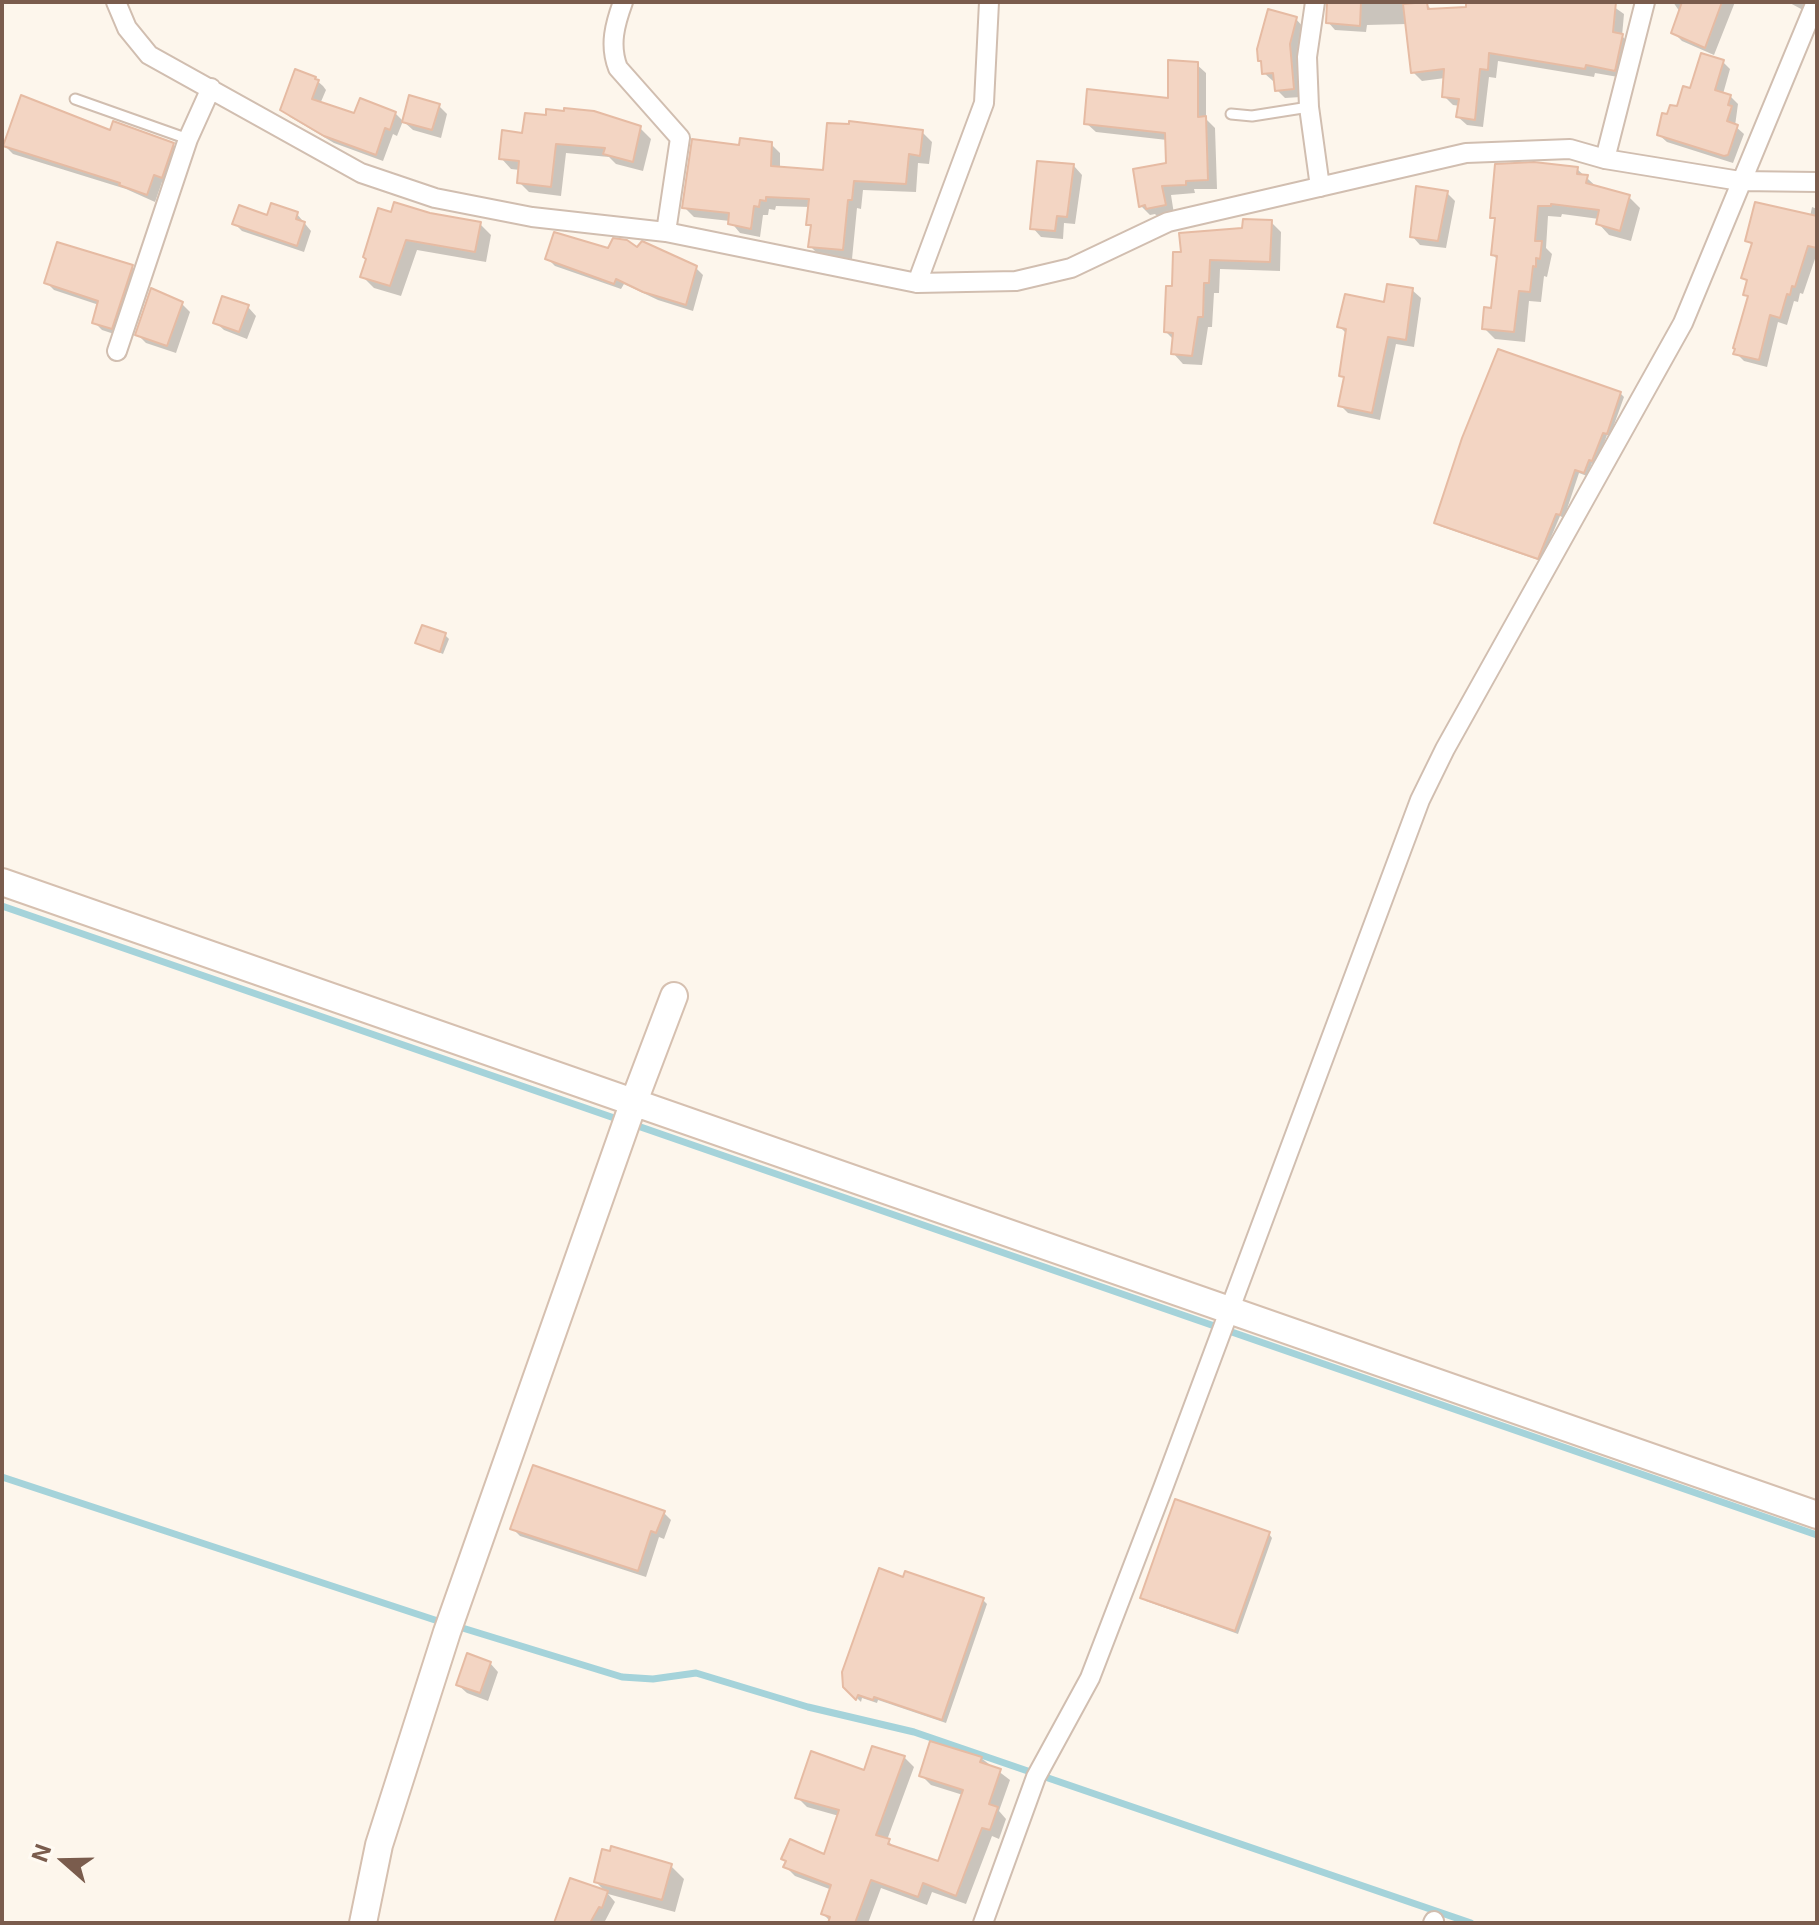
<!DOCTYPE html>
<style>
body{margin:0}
#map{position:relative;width:1819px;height:1925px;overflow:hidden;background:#fdf6ec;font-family:Inter,sans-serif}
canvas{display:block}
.frame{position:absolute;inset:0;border:4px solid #7a5c4d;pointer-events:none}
.north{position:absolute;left:24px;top:1821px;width:80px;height:80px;-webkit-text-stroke:6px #fffaf3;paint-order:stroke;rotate:290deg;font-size:22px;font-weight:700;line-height:32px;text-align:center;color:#7a5c4d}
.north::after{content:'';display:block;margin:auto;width:28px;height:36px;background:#7a5c4d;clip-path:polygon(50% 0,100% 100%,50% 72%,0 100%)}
</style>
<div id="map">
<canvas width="1819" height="1925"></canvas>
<div class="frame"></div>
<div class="north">N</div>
</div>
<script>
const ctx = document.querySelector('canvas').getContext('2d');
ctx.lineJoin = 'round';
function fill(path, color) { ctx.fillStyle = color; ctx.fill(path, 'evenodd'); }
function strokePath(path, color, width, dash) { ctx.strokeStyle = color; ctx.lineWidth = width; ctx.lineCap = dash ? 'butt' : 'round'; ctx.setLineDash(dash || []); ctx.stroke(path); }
const shadow = new Path2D(`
 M1329,2H1402L1404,6L1426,4L1433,11L1467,9L1468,2H1607L1624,14L1622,36L1631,45L1624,78L1595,73L1594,77L1498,61L1496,78L1489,77L1483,127L1467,125L1458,117L1460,106L1453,105L1444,96L1445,78L1422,81L1413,72L1407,24L1367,25L1366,32L1335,30L1328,22Z
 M1673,2H1735L1714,55L1682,41L1673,32L1680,12Z
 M1788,2H1807L1803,10Z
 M1296,19L1304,28L1297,54L1301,97L1285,98L1277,90L1276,81H1273L1264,73L1263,64L1260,60Z
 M1170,62H1194L1206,73V119L1215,128L1217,189H1194L1195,193L1171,195L1174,214L1158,217L1155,214L1150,215L1141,206L1168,165L1167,140L1096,132L1086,123L1170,101Z
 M1723,62L1730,69L1723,94L1730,96L1738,104L1735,126L1744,134L1733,163L1667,142L1659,135L1669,117L1691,91Z
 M296,71L315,79L323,86L326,90L320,104L355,115L395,113L403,121L397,136L393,134L383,161L334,143L290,117L282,109Z
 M439,106L447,114L441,138L413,130L404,122Z
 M640,128L651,139L643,171L616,164L609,157L566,153L561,196L529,192L519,182L520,170L511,169L501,158L524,135Z
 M111,132L173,145L181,153L170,185L162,182L155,202L126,189L13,154L5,146Z
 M922,132L932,142L929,164L918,163L916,192L863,190L861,209L857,208L852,259L820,256L810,246L812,228L809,224L810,207L776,206L775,210L769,209L768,215H763L760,237L740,233L730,221L694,217L684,207L740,147L771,144L780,153V169L825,172Z
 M1074,166L1082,175L1075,224L1064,223L1063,239L1041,237L1033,228Z
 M1577,169L1599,189L1629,197L1640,208L1631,241L1609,235L1598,223L1599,219L1562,214L1561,217L1548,216L1546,248L1552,254L1547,277L1544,276L1541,302L1529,301L1525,342L1495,339L1484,328L1493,310L1498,260L1493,255L1497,222L1492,217Z
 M1447,193L1455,201L1446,248L1420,245L1412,236Z
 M1812,207L1817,209V253L1803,294L1800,293L1798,302L1794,301L1787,325L1778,322L1767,367L1744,361L1736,353L1749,298L1745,294L1749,283L1744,278L1753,246L1748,241L1810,217Z
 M297,214L311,231L304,252L242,231L235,224Z
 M392,214H429L480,224L491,235L486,262L417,250L401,296L374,288L363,277Z
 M1271,222L1281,232L1280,271L1220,269L1219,293H1214L1212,327H1208L1202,365L1183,364L1173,353L1174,340L1166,332L1183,254Z
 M638,249L696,268L703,275L693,311L658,300L624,284L621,289L555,266L548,259Z
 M132,267L140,275L120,336L102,330L94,322L99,305L54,290L46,282Z
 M1412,290L1421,298L1414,347L1396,344L1380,420L1348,413L1340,405L1345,379L1341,375L1347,334L1340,327Z
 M182,304L190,312L176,353L146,343L137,334Z
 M248,307L256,316L247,339L224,330L215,322Z
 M1620,393L1624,397L1610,436L1607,435L1597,462L1592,463L1587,476L1579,473L1564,518L1560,516L1541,561L1440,526L1436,522Z
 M445,635L449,639L443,654L418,643Z
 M663,1512L671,1520L664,1539L659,1537L646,1577L520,1536L512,1528Z
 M1269,1534L1272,1538L1238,1634L1146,1601L1142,1597Z
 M983,1600L987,1604L946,1723L878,1700L877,1703L862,1698L861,1702L845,1686Z
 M490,1663L498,1672L488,1701L467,1693L458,1685Z
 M904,1757L914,1767L887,1840L896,1849L939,1864L963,1795L931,1785L921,1775L981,1758L1010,1780L999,1811L1006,1819L999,1839L992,1836L966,1904L932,1892L927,1905L881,1888L868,1923H832L823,1914L832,1890L795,1876L786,1867L825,1857L839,1816L807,1807L797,1797Z
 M671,1866L684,1879L675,1912L608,1894L615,1902L604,1923H556L571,1881L608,1894L596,1882Z`);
const stream = new Path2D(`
 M2,906L620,1120
 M632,1124L1817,1535
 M2,1477L444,1623
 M456,1626L622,1677L653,1679L696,1673L808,1707L914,1732L1471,1923`);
const building = new Path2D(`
 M1327,2H1361L1360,26L1326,23Z
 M1427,2L1428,9L1466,7V2H1616L1613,32L1623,34L1615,71L1586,65L1585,69L1489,53L1488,70L1480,69L1475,120L1456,117L1459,99L1442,97L1444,69L1411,73L1403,4Z
 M1682,2H1722L1705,48L1671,33Z
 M1268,9L1297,17L1290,44L1294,89L1275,91L1273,73L1262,74L1261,61H1258L1257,49Z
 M1701,53L1724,60L1715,90L1731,95L1728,105L1732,106L1727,121L1738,125L1728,155L1724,156L1657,135L1662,113L1667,114L1670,105L1677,106L1683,86L1690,88Z
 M1168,60L1198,62V117L1206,116L1208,180L1186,181V185L1162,186L1166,205L1146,209L1145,205L1139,207L1133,169L1166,163L1165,133L1084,124L1087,89L1168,98Z
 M295,69L316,77L315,79L319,80L312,99L354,113L360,98L396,112L390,130L385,128L376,155L324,136L280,110Z
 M21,95L110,130L113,121L174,143L162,178L154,175L147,195L119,185L120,183L3,146Z
 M409,95L440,104L432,130L402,122Z
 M564,108L594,111L641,126L633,162L603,154L605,148L556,144L551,187L517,183L519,161L499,159L502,130L522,133L525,113L546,115V109L564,111Z
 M849,121L923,130L920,156L909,154L906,184L854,181L852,200H848L843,250L808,247L811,225H806L809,199L766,197V201L760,200L759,207L754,206L751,229L728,224L729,213L682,208L692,139L739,145L740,138L772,142L771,166L823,170L827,123L849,124Z
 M1037,161L1074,164L1067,217L1057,216L1055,231L1030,229Z
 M1534,162L1578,167L1577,174L1588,175L1586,183L1630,195L1620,231L1596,224L1599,210L1551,204V206H1538L1535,241H1542L1540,259L1536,258V267L1533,266L1530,292L1519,291L1514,332L1482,329L1484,307L1491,308L1497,256L1491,255L1495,218H1490L1495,164Z
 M1416,186L1448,191L1438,241L1410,237Z
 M394,202L430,213L481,222L475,252L406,240L390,286L360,277L366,259L363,257L378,208L391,212Z
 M1755,202L1817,216V248L1808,246L1795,287L1792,286L1790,295L1787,294L1780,318L1770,315L1759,360L1733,354L1735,349L1733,348L1748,296L1743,295L1747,280L1741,278L1752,243L1745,241Z
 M271,203L298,212L296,219L305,222L297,246L232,224L239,205L267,215Z
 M1243,219L1272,220L1270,262L1210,260L1209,283H1204L1203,317H1198L1192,356L1171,354L1173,333L1164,332L1166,286H1172L1173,252H1181L1179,233L1242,228Z
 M554,232L608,248L613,238L627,240L637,247L642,241L697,266L686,305L643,292L616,279L614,284L545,259Z
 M57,242L133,265L112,329L92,323L98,301L44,283Z
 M1387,284L1413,288L1406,340L1388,337L1372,413L1338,406L1344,377L1339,376L1346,329L1337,327L1345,294L1384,302Z
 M151,288L183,302L167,346L135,335Z
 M222,296L249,305L239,332L213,323Z
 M1498,349L1621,392L1607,434L1603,433L1592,461L1589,460L1584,473L1575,470L1560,515L1556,514L1538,559L1434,523L1462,438Z
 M422,625L446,633L440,652L415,643Z
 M533,1465L665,1511L656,1533L651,1531L638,1571L510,1529Z
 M1175,1499L1270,1532L1235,1631L1140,1598Z
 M879,1568L903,1577L905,1571L984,1598L942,1720L874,1697L873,1700L858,1695L856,1700L843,1687L842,1672Z
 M467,1653L491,1662L480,1693L456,1685Z
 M930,1741L982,1757L980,1762L1001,1769L989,1804L998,1807L990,1830L982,1828L956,1896L923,1883L918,1897L871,1880L855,1923H828L830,1917L821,1914L831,1885L783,1867L786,1861L781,1859L790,1839L824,1854L839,1810L795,1798L811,1751L864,1770L872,1746L905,1756L876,1835L890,1839L888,1844L938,1861L963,1790L919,1776Z
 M611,1846L672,1864L662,1900L594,1882L602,1849L610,1851Z
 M570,1878L608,1891L602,1908L599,1907L590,1923H554Z`);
const lane = new Path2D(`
 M75,99L188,139
 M1231,114L1252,116L1309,107`);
const street = new Path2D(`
 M116,2L127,28L149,55L361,173L435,198L532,217L666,232L917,283L1016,281L1071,268L1168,222L1466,153L1570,149L1605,159L1740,181L1817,182
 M623,2C615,24 609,45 618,68L680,138L666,232
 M1315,2L1307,57L1309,107L1320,187
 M1605,159L1645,2
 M917,283L984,103L989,2
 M117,351L188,139L211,88
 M983,1923L1036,1777L1090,1678L1163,1488L1420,800L1445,749L1683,323L1816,2
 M1433,1923L1434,1921`);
const secondary = new Path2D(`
 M2,882L1817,1515
 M363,1923L379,1845L447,1632L633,1104L674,996`);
fill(shadow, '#0003');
strokePath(stream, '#a5d3da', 7);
fill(building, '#f3d5c3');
strokePath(building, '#e6bba3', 2);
strokePath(lane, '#d1beb0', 13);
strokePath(street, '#d1beb0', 22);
strokePath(secondary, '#d6c0b0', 30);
strokePath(lane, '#fff', 9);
strokePath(street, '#fff', 18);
strokePath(secondary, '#fff', 26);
</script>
